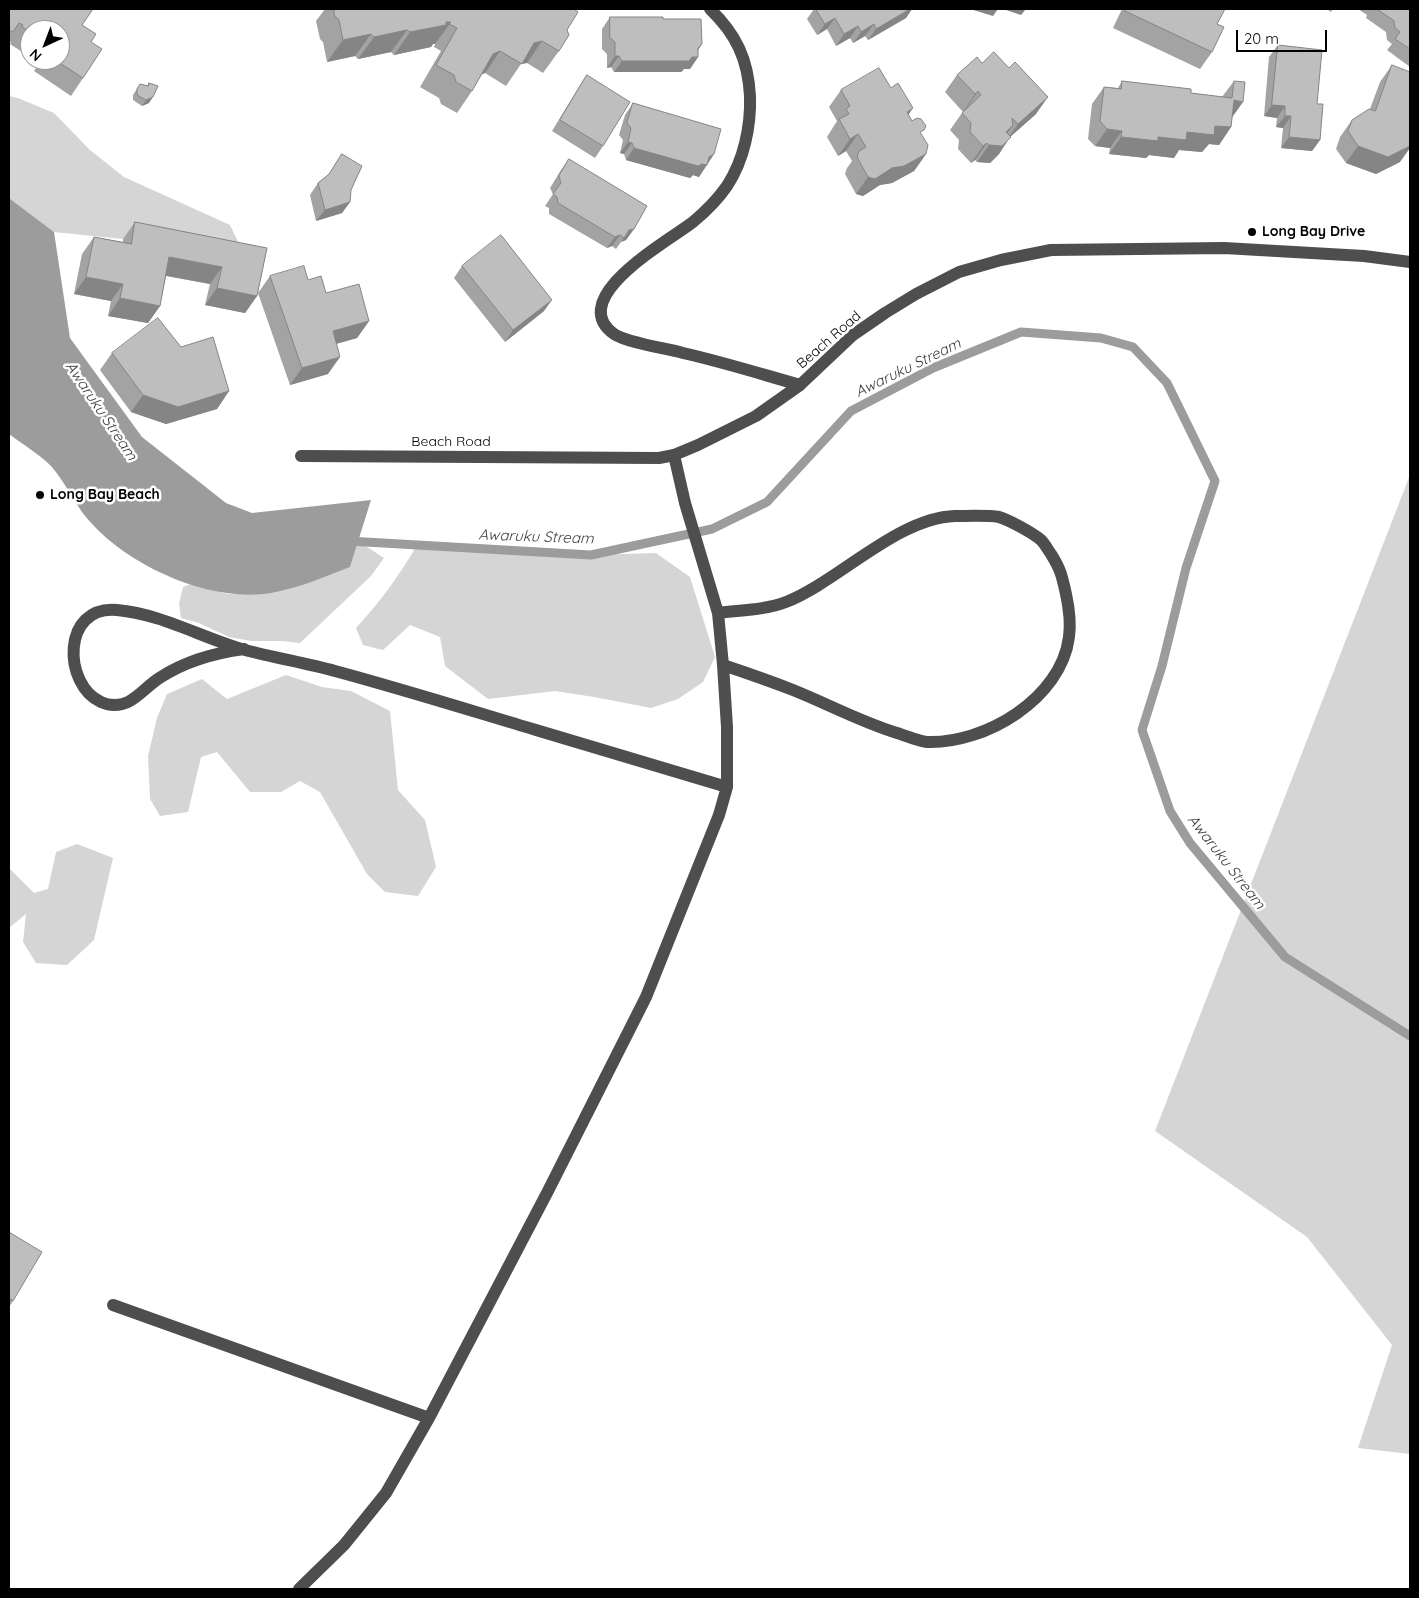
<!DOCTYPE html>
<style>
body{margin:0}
#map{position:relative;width:1419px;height:1598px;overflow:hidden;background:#fff;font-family:Quicksand,sans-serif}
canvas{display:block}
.frame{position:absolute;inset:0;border:10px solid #000;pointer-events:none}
.north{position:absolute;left:20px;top:20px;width:50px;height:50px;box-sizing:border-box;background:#fff;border:1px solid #999;border-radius:50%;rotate:223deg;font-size:14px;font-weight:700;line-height:20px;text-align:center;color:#000}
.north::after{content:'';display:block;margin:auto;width:18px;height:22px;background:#000;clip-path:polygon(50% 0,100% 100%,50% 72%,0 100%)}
.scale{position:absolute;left:1236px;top:30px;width:91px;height:22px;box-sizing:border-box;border:2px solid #000;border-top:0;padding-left:6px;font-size:15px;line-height:18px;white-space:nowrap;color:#000;-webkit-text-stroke:4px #fff;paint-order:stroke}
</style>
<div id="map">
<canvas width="1419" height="1598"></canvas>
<div class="frame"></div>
<div class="north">N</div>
<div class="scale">20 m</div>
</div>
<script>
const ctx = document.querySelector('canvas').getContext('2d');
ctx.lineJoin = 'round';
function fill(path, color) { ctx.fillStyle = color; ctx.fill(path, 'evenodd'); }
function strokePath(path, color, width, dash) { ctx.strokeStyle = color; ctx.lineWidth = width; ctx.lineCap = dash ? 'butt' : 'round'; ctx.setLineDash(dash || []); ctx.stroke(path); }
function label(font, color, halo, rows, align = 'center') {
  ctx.font = font + ' Quicksand,sans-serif'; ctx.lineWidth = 5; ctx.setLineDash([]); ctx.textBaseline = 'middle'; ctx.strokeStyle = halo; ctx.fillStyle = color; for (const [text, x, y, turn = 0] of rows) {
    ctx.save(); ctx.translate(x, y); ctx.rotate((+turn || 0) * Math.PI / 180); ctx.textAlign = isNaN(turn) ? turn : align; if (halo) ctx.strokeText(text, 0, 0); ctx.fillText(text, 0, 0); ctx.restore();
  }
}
const green = new Path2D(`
 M9,96L18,98L54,113L90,150L124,177L230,225L240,246L123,239L54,232L9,198Z
 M1410,475V1454L1358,1448L1392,1345L1307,1237L1155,1131Z
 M358,541L384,558L371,576L300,643L282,641H251L229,637L199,623L181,618L179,604L183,587L191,584L228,594L270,593L350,567Z
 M417,545L591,555L656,553L690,577L715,657L703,682L678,699L651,708L594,697L555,691L488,699L445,666L440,637L410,625L383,650L363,645L356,628C380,602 399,576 417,545Z
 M286,675L322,687L351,691L390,711L398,790L425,820L436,867L418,896L385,892L367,874L320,792L300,781L281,792H250L217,752L201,757L188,812L160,816L150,799L148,756L157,718L167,694L202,679L227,699Z
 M77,844L113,858L94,940L67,965L36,963L23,942L26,914L9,928V868L34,893L48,889L56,852Z`);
const water = new Path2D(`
 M9,198L54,232L70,338L142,437L226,503L252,513L371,500L350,567C324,577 299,588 271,593C212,603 133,568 93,525C76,508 67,484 51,466C39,454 22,444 9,434Z`);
const stream = new Path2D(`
 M348,541L591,555L712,529L767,502L851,411L933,368L1021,332L1101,338L1133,347L1167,383L1215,481L1186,568L1162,666L1142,730L1170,811L1190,843L1285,957L1410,1036`);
const minor = new Path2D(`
 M710,9C736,34 748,59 750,96C751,126 744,160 727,186C718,199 705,212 693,222C670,240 564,298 614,334C628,343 665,348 683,353C723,362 761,374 800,385
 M301,456L659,458L674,455L698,445L756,416L800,385L853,335L885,313L916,294L959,272L1001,260L1051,250L1224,248L1364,256L1410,262
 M718,613C741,610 765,610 786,602C839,581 897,518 955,516C966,516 989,515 999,517C1009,520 1033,533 1041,540C1045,544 1048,550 1051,554C1061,570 1062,576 1066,594C1069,608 1071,623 1069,637C1061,699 985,744 927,742C917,741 907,736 897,733C861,722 828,704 793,690C770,681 747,673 723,665
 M244,649C214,653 186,661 161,677C149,684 140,696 128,702C120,706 109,706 101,702C63,685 61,605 117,610C162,614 202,638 245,650C275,658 306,663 335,671C402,689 469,710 536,730C599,749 663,768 727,787
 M113,1305L429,1418
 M299,1589L344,1545L386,1493L429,1418L548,1191L646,997L719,815L727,787V727L723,665L718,613L685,503L674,455`);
const wall = new Path2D(`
 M9,9L82,25L91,42L83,78L71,96L34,71L40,62L38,60H60V30H30V57L10,44L11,42L9,41Z
 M325,9H574L567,30L559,51L543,73L527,63L521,64L506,86L485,73L482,74L472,91L457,113L441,104L439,98L420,87L441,51L434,47L435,44H433L431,47L394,55L391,52L358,59L355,56L327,62L323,42L320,39L316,21Z
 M814,9H912L906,18L868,40L865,36L853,43L850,38L836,46L827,29L817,35L807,19Z
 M1122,9H1225L1217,24L1212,52L1200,69L1113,28Z
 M1327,9H1333L1331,12Z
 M1358,9H1410V67L1387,50L1392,44L1387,40L1386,32L1366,18L1367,15Z
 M610,17L663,19L702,44L698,50V57L690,69H684L681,72H614L611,67L607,68V54L602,49V29Z
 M1278,45L1317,104L1320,140L1312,151L1281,148L1283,128L1276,127L1277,118L1264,116L1269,57Z
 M982,63L1036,114L1010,137L999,154L990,163L977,162L975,160L971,163L958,149L959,140L950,130L962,113L966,109L963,112L945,92L957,75Z
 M1392,65L1400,162L1376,174L1346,163L1336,149L1340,137L1352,120L1370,109L1380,82Z
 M587,75L603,146L595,158L552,131L579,87Z
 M1122,81L1191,93L1222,97L1234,81L1231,127L1219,145L1209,144L1202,152L1179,150L1174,158L1149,155L1146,158L1109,154L1110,148L1095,146L1088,139L1092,104L1104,87L1118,88Z
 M149,83V103L142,106L133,100V95L140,84L147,86Z
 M891,88L912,121L921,134L926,154L914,171L892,183L880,185L863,196L856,194L845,174L847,168L852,161L846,151L838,156L827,137L837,121L829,107L841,90Z
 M633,103L714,154L699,177L693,175L690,178L626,160L624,154L620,153L623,140L619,135L625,115Z
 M342,154L351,190L350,202L342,213L316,221L310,195L318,183L328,175Z
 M569,159L634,229L626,240L621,242L616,249L612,246L607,248L549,214V208L545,206L553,194L550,188L561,170Z
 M135,222L267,248L257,296L245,313L205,305L210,284L166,276L160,306L148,323L108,316L111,301L74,294L82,254L94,237L123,242V239Z
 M462,266L544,311L505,342L454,278Z
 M270,276L308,280L326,293L369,321L357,338L336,344L328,374L290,385L258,293Z
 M181,347L229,391L217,409L166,424L131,412L100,370L112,353Z
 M9,1232L13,1301L9,1307Z`);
const shadedWall = new Path2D(`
 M910,9H912L906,18L868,40L876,29Z
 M970,9H998L993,16Z
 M1003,9H1026L1021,15Z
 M835,18L827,29L817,35L825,24Z
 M446,22H451L435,44H433L431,47L394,55L410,32Z
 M874,24L865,36L853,43L861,32Z
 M858,26L850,38L836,46L844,34Z
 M407,30L391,52L358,59L374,37Z
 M371,34L355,56L327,62L343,40Z
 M542,41L527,63L521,64L534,43Z
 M702,44L694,56L698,57L690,69H684L681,72H614L622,61L698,48Z
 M500,51L485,73L478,76L493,54Z
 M615,56H619L611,67L607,68Z
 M978,91L966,109L963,112L975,94Z
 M153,97L149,103L142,106L146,100Z
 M1048,97L1036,114L1010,137L999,154L990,163L977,162L989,145L1006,132L1013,125L1001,142L1006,141L1018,124Z
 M1234,100L1243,102L1231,119Z
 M1272,105L1285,106L1277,118L1264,116Z
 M913,108L901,126L907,112Z
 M1285,116H1291L1283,128L1276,127Z
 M1215,126L1231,127L1219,145L1209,144L1202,152L1179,150L1174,158L1149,155L1146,158L1109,154L1121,137L1187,132Z
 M1107,129L1122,131L1110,148L1095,146Z
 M858,134L846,151L838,156L850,139Z
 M1289,137L1320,140L1312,151L1281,148Z
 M628,142L632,143L624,154L620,153Z
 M987,143L975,160L971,163L983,146Z
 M1358,146H1410V148L1400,162L1376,174L1346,163Z
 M634,148L709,157L714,154L699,177L693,175L690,178L626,160Z
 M926,154L914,171L892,183L880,185L863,196L856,194L868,177Z
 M350,202L342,213L316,221L325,210Z
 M634,229L626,240L621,242L629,230Z
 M620,235L612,246L607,248L615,237Z
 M169,257L222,267L210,284L157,274Z
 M86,277L123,284L111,301L74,294Z
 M217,288L257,296L245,313L205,305Z
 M120,298L160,306L148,323L108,316Z
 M552,300L544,311L505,342L513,330Z
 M369,321L357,338L321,348L333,331Z
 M340,357L328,374L290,385L302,368Z
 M229,391L217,409L166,424L131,412L143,395Z`);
const building = new Path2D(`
 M9,9H93L82,25L96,34L91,42L102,49L83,78L55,60H60V30H30V32L22,27L23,25L19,23L13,32L9,30Z
 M334,9H574L578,12L567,30L569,35L559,51L542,41L534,43L522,64L500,51L493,54L472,91L456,82L454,75L436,65L457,28L449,24L451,22H446V25L410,32L407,30L374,37L371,34L343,40L339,20L335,16Z
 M816,9H910L876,29L874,24L861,32L858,26L844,34L835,18L825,24Z
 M1126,9H1225L1217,24L1224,27L1212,52L1125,11Z
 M1377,9H1410V49L1395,39L1400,32L1395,28L1394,21Z
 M610,17H663V19H701L702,44L698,48V57H692L689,61H622L619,56H615V42L610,38Z
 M1278,45L1322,50L1317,104H1323L1320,140L1289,137L1291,116H1285V106L1272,105Z
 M994,52L1009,68L1015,62L1048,97L1018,124L1012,118L1013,125L1006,132L1011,137L1002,146L989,145L987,143L983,146L970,132L971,123L962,113L981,95L978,91L975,94L957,75L977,57L982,63Z
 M1392,65L1410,72V146L1388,157L1358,146L1348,131L1352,120L1369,109L1375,111Z
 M879,68L891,88L898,83L913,108L907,112L912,121L917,118L921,119L926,126L924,130L920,132L928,145L926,154L904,166L892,168L875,179L868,177L857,157L859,151L866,147L858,134L850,139L839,119L849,114L846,109L850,106L841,90Z
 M587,75L630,102L603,146L560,120Z
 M1122,81L1191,89V93L1232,98L1234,81L1245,82L1243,102L1234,100L1231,127L1215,126L1214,135L1187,132L1186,140L1158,137V141L1121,137L1122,131L1107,129L1100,121L1104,87L1121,89Z
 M149,83L158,86L153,97L146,100L137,95V89L140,84L148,86Z
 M633,103L721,129L714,154L709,157L707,165L702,164L698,166L634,148L632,143L628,142L631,128L627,123Z
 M342,154L362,166L351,190L350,202L325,210L318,183L329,174Z
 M569,159L647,206L634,229L629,230L624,238L620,235L615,237L558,203L557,197L553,194L561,183L559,176Z
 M135,222L267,248L257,296L217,288L222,267L169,257L160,306L120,298L123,284L86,277L94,237L131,244Z
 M501,235L552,300L513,330L462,266Z
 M304,266L308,280L321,276L326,293L359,284L369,321L333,331L340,357L302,368L270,276Z
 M158,318L181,347L213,337L229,391L178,407L143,395L112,353Z
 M9,1232L42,1252L13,1301L9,1298Z`);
const markers = [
 [1252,232,5,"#000"],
 [40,495,5,"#000"]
];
const poiNames = [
 ["Long Bay Drive",1262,232],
 ["Long Bay Beach",50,495]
];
const streetNames = [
 ["Beach Road",829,340,-41],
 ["Beach Road",451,442]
];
const waterNames = [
 ["Awaruku Stream",908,368,-26],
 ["Awaruku Stream",101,411,56],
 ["Awaruku Stream",536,537,2],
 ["Awaruku Stream",1226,862,52]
];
fill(green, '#d5d5d5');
fill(water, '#9c9c9c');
strokePath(stream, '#9c9c9c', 9);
strokePath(minor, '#4e4e4e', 12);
fill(wall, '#a3a3a3');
fill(shadedWall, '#858585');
fill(building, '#bebebe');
strokePath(building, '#858585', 1);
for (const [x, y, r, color] of markers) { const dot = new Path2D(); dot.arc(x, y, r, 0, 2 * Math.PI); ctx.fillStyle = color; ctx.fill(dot); strokePath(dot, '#fff', 2); }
label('bold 14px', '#000', '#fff', poiNames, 'left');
label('14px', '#000', '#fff', streetNames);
label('italic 15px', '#3d3d3d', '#fff', waterNames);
</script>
